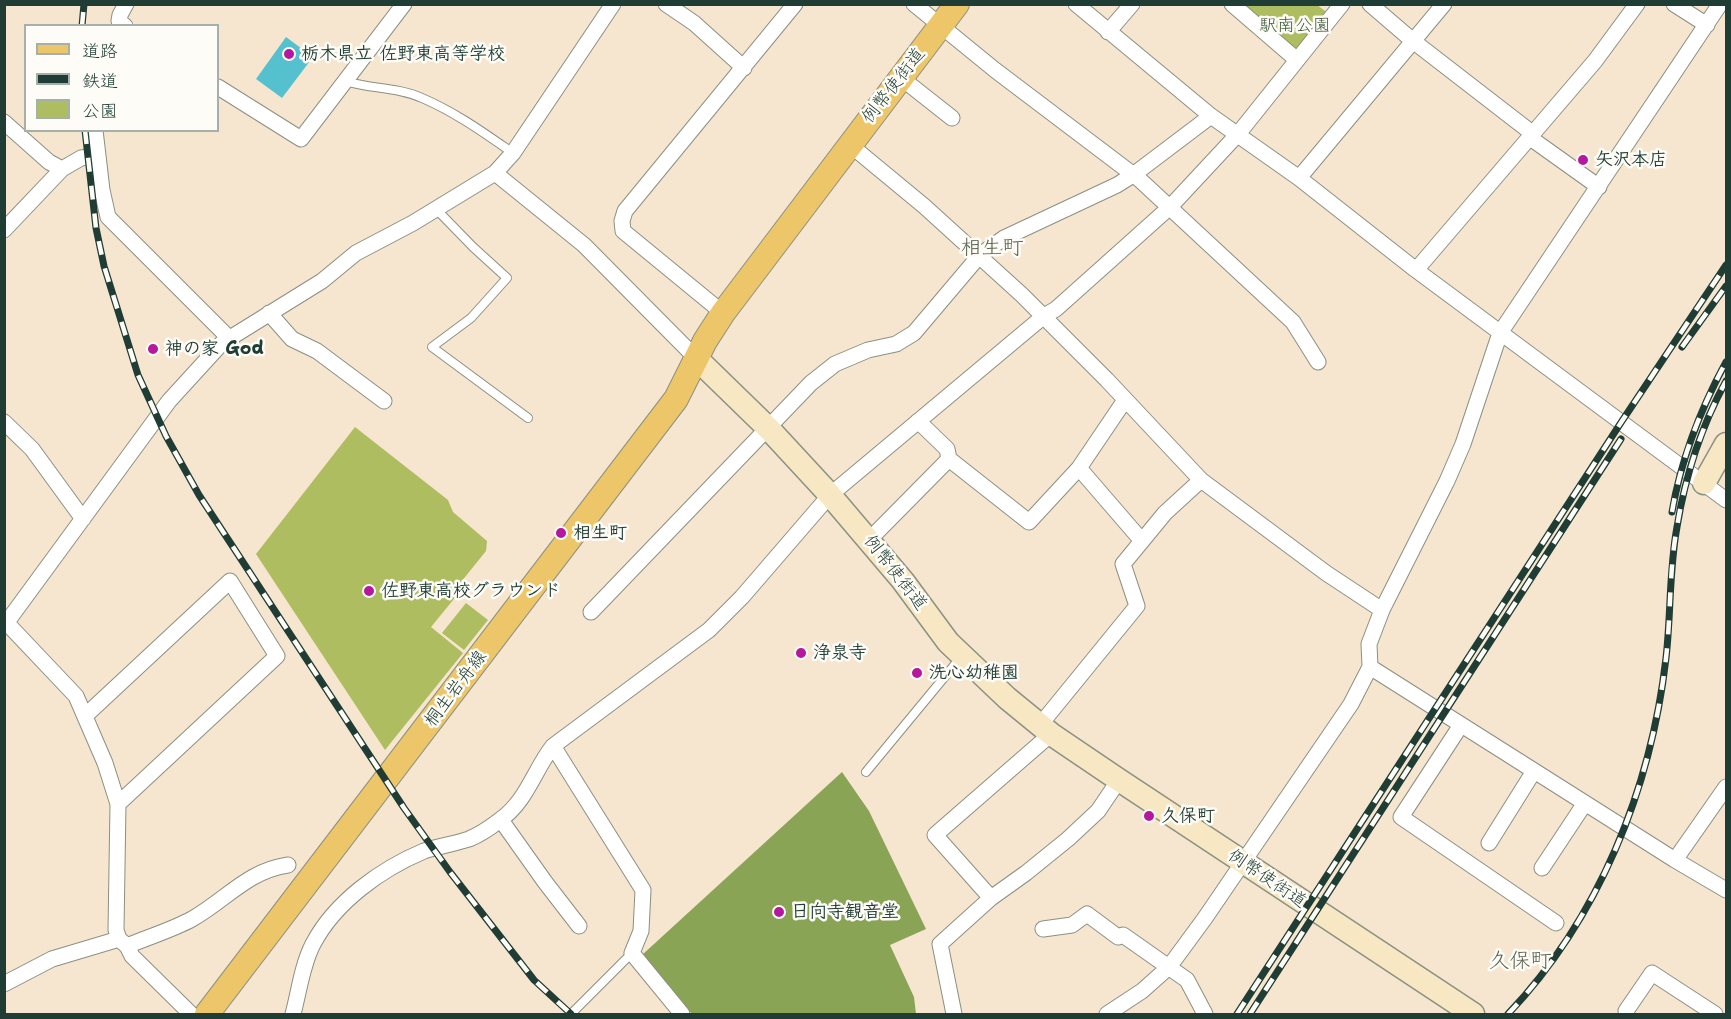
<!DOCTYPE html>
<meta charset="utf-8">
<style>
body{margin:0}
#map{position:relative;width:1731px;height:1019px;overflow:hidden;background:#f6e5cf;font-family:"Shantell Sans","Klee One",sans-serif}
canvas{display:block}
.frame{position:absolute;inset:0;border:6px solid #1f3d34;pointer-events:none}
.legend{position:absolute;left:24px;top:24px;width:195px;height:108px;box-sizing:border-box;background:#fdfcf7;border:2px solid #a4b0a9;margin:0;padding:8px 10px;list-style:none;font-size:18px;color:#1f3d34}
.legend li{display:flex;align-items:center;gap:12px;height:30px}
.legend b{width:30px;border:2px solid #a4b0a9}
</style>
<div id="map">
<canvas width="1731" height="1019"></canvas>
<div class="frame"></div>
<ul class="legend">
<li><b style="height:8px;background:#ecc669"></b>道路</li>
<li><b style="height:8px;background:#1f3d34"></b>鉄道</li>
<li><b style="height:16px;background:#adbd5f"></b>公園</li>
</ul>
</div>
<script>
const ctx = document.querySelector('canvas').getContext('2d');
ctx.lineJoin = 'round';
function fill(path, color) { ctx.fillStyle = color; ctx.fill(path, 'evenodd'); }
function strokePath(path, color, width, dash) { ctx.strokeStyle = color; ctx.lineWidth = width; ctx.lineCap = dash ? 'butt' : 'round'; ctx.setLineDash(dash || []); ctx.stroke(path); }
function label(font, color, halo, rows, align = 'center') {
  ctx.font = font + ' "Shantell Sans","Klee One",sans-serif'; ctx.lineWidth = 5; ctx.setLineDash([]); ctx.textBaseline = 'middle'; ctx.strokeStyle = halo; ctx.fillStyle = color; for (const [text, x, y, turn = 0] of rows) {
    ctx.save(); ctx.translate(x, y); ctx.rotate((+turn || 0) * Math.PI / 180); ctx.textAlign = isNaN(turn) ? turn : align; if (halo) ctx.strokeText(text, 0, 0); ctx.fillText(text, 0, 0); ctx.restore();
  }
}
const green = new Path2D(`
 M1237,5H1317L1332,16L1296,57Z
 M355,427L448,500L453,512L487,541L486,551L457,587L458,594L431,627L463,653L385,750L256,554Z
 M466,603L488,620L464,650L442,633Z`);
const forest = new Path2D(`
 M842,772L869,811L926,929L890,945L914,997L916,1014H692L642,955Z`);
const water = new Path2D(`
 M286,37L313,57L282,98L256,79Z`);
const lane = new Path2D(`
 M345,81C370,89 398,87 422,98C455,112 484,133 513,153
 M436,209L473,247L507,278L471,318L432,347L528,418
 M866,772L961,657
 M571,1014L632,953`);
const street = new Path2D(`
 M666,4L694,23L744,68
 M914,4L995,70L1139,179L1293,322L1318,362
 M1076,4L1211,116L1299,178L1416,270L1726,500
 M1232,4L1297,60
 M1370,4L1413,41L1532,133
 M1674,4L1707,25
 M125,26L119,21L120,15L126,4
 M1108,32L1132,4
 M900,77L952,118
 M218,87L301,139L404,4
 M4,122L49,162L62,169
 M95,130L102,190L108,217L228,337
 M1529,137L1599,187
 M849,144L924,206L1022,295L1107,380L1201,480L1326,573L1382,610
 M495,173L584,245L696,358
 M1299,178L1444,4
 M4,230L62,169L81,158L97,156
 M1416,270L1595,61L1637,4
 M269,313L292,339L317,351L384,401
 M723,313L623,231L622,221L625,211L795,4
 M918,421L947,449L949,459L1029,522L1079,468L1125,400
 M4,422L32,449L83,519
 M1079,468L1142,541
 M869,540L949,459
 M591,612L811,383L835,364L868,350L896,344L914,333L980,255L1004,238L1117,185L1133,175L1211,116
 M4,620L76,696L105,763L118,804L116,930L119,939
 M7,622L169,401L222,343L322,281L356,253L413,223L495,173L513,153L613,4
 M1370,667L1675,860L1726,890
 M85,716L230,581L277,656L118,804
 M1040,725L1137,606L1123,564L1165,513L1201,480
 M1461,725L1401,817L1556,923
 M553,746L643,890L641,931L632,953L682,1014
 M501,820L545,882L579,926
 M1489,843L1534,771
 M1675,860L1726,787
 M1542,868L1585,803
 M991,898L935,835L1051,734
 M1043,929L1072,925L1087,914L1118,937L1123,935L1187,980L1205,1014
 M127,946C148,937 172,930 192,919C226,900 247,871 288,865
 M4,984L52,959L119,939L127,946L132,956L191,1014
 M1626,1011L1652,973L1715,1014
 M293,1014C299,992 302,965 313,944C335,902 381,869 424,851C439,846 454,844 469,839C479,835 491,827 500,820C527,801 534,770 553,746L709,630L742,597L830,495L1044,316L1056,309L1170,207L1238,134L1342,4
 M954,1014L940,944L991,898L1026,873L1068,839L1098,811L1119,780
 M1107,1014L1142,991L1169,967L1205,918L1351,704L1370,667L1369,644L1382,610L1447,481L1463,444L1500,333L1720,4`);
const secondary = new Path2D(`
 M696,358L769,429L830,495L903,581L948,642L1007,698L1051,734L1119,780L1473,1014
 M1704,483L1726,444`);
const primary = new Path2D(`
 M207,1014L676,399L705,341L723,313L957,4`);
const rail = new Path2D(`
 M82,26L84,4
 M85,130L96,228L104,266L138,375L166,436L199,495L404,808L450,872L534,980L571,1014
 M1682,347L1726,286
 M1672,512C1681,459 1700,410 1726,362
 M1237,1014L1622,421L1726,265
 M1250,1014L1621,439
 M1508,1014C1599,918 1651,789 1666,658C1671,615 1669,570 1677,527C1685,477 1702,425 1726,381`);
const markers = [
 [289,54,6,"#b5179e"],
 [1583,160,6,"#b5179e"],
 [153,349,6,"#b5179e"],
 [561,533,6,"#b5179e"],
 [369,591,6,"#b5179e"],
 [801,653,6,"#b5179e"],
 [917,673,6,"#b5179e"],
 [1149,816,6,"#b5179e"],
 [779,912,6,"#b5179e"]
];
const parkNames = [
 ["駅南公園",1295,26]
];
const poiNames = [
 ["栃木県立 佐野東高等学校",301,54],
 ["矢沢本店",1595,160],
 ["神の家 God",165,349],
 ["相生町",573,533],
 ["佐野東高校グラウンド",381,591],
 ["浄泉寺",813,653],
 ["洗心幼稚園",929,673],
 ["久保町",1161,816],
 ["日向寺観音堂",791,912]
];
const streetNames = [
 ["例幣使街道",894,86,-52],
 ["例幣使街道",895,573,52],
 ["桐生岩舟線",456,689,-53],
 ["例幣使街道",1267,879,34]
];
const quarterNames = [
 ["相生町",992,249],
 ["久保町",1520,962]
];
fill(green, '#adbd5f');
fill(forest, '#8aa456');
fill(water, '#55c1ce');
strokePath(lane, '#8a9182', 10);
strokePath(street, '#8a9182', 17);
strokePath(secondary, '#8a9182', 25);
strokePath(primary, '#8a9182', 26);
strokePath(lane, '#fff', 8);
strokePath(street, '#fff', 15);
strokePath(secondary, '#f7e8c3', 22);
strokePath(primary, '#ecc669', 24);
strokePath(rail, '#1f3d34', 7);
strokePath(rail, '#fdfcf7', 4.5, [14]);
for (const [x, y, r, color] of markers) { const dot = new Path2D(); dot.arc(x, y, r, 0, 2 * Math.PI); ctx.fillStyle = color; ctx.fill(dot); strokePath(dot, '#fdfcf7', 2); }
label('18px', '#425d3f', '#fdfcf7', parkNames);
label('bold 18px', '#1f3d34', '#fdfcf7', poiNames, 'left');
label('18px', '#1f3d34', '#fdfcf7', streetNames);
label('21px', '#5b6451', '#fdfcf7', quarterNames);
</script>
